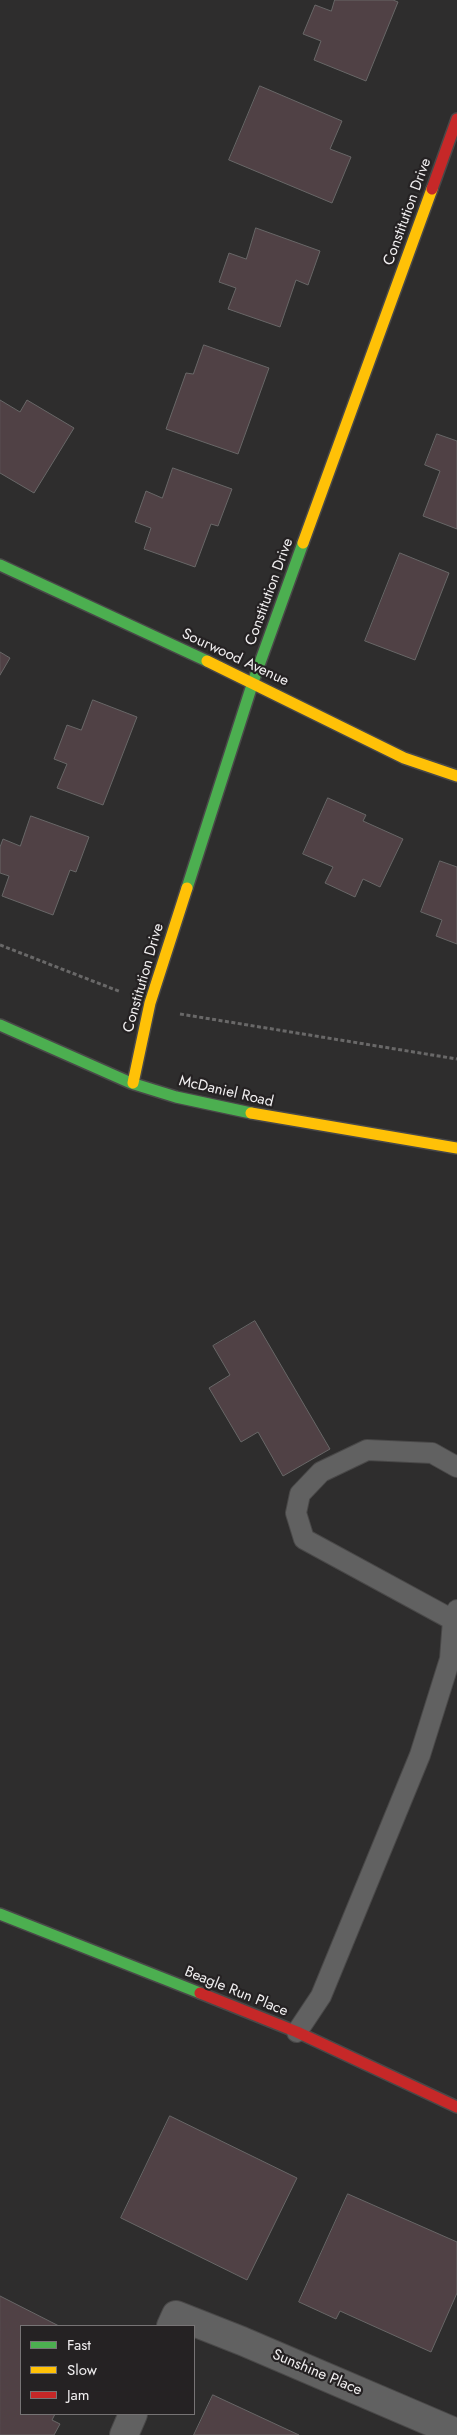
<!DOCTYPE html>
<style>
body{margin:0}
#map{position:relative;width:457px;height:2435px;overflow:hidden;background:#2e2d2d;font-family:Jost,sans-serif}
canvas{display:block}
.legend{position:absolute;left:20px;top:2325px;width:175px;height:90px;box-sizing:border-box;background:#252223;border:1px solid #777475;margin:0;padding:6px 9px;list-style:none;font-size:15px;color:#f1eff0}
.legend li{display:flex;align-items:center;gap:10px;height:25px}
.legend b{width:25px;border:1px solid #777475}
</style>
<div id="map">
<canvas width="457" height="2435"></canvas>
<ul class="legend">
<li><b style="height:6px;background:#4caf50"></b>Fast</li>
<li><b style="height:6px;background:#ffc107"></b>Slow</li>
<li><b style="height:6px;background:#c62828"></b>Jam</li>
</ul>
</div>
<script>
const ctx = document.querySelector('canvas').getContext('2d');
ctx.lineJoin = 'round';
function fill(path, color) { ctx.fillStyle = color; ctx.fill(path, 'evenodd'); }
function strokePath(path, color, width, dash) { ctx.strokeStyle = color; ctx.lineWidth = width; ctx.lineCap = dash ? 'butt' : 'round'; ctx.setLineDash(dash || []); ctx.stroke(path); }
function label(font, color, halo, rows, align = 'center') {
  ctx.font = font + ' Jost,sans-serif'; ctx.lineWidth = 4.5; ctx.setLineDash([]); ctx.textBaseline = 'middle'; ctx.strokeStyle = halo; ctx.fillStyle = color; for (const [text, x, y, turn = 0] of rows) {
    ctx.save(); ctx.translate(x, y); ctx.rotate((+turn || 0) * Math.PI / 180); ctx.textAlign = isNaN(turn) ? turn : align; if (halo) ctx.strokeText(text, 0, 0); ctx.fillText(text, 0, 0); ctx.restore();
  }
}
const building = new Path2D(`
 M335,0H393L398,2L366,81L314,60L321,41L303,34L315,5L331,11Z
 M260,86L342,121L330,149L351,157L332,203L229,160Z
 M256,228L320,251L308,285L296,280L280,327L228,309L236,288L219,282L229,253L246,259Z
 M204,345L269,368L238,454L166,429L186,373L193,374Z
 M0,400L20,412L27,400L74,428L34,493L0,473Z
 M437,434L457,441V529L423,516L440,471L425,465Z
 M173,468L232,489L218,526L211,524L195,567L144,549L151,528L135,522L146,491L162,498Z
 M400,553L449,573L415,660L365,641Z
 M0,652L10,658L0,675Z
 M93,700L137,717L103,805L57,788L67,764L54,759L67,725L81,730Z
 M328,798L366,815L363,821L403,839L380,887L363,879L355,897L325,883L333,867L303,854Z
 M31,816L89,837L76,872L70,870L53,915L2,896L9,876L0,873V847L3,839L20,846Z
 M440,861L457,867V944L436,936L442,920L421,912Z
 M255,1321L330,1449L283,1476L258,1432L241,1442L209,1388L230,1375L213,1346Z
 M170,2116L297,2178L247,2280L121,2218Z
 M348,2194L457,2242V2293L431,2352L340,2311L336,2319L299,2302Z
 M0,2296L59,2326H21V2414H55L52,2420L60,2424L54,2435H0Z
 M213,2395L299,2435H194Z`);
const path = new Path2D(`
 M0,945L121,992
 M180,1014L457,1059`);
const lane = new Path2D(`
 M453,1620L304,1539L296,1513L300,1494L321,1472L367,1450L432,1453L457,1467
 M297,2032L321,1996L420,1755L450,1659L453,1620L457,1610`);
const street = new Path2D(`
 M171,2326L176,2315L242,2341L457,2433
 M124,2435L133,2414`);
const fast = new Path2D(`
 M0,565L207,661
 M187,888L253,682L303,543
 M0,1025L131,1083L176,1097L251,1113
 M0,1914L200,1993`);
const slow = new Path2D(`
 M303,543L432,189
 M207,661L404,758L457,776
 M133,1083L150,1003L187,888
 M251,1113L457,1148`);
const jam = new Path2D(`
 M432,189L457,119
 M200,1993L297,2032L457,2107`);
const streetNames = [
 ["Constitution Drive",408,212,-70],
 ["Constitution Drive",270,592,-70],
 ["Sourwood Avenue",235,658,25],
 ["Constitution Drive",144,978,-74],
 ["McDaniel Road",226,1092,13],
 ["Beagle Run Place",236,1992,22],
 ["Sunshine Place",317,2373,23]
];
fill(building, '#504145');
strokePath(building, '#686767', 1);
strokePath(lane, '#494848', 22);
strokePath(street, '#494848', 30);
strokePath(fast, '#494848', 14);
strokePath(slow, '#494848', 14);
strokePath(jam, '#494848', 14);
strokePath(path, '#696868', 3, [4, 2.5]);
strokePath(lane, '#616161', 20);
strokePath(street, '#616161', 28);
strokePath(fast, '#4caf50', 11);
strokePath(slow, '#ffc107', 11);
strokePath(jam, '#c62828', 11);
label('15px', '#f1eff0', '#252223', streetNames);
</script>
